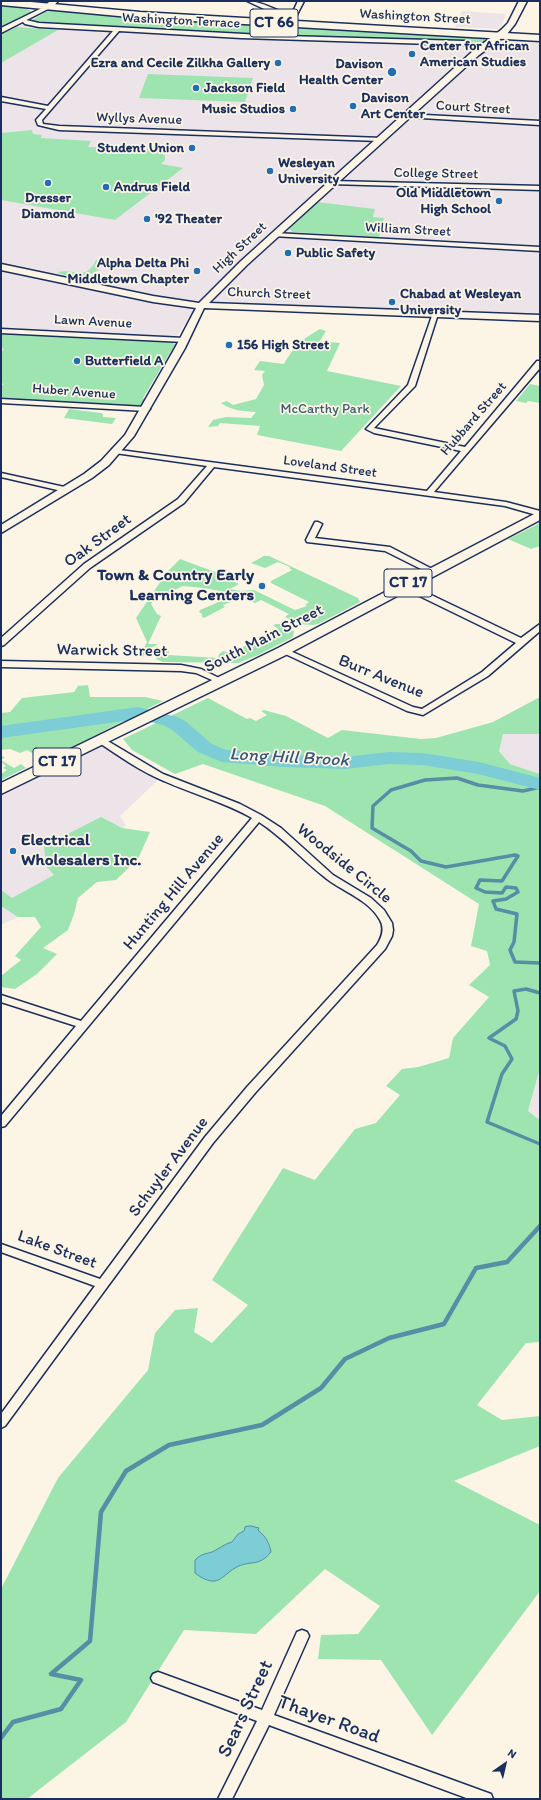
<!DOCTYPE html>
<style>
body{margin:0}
#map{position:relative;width:541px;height:1800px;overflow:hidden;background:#fcf5e5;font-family:Itim,sans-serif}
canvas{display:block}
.frame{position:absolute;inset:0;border:2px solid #1b2f5e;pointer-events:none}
.north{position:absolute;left:485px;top:1744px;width:40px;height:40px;-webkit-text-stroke:3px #fcf5e5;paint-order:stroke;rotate:34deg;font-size:11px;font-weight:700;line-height:16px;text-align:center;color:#1b2f5e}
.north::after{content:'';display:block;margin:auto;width:14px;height:18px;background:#1b2f5e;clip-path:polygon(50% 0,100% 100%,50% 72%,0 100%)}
</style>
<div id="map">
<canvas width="541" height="1800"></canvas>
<div class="frame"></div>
<div class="north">N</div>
</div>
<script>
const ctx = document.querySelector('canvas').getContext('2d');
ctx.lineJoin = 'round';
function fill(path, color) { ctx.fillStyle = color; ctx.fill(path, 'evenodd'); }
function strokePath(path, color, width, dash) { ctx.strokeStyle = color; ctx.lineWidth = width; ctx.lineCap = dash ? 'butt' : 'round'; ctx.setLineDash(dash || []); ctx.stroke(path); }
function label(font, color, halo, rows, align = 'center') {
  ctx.font = font + ' Itim,sans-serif'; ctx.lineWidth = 3.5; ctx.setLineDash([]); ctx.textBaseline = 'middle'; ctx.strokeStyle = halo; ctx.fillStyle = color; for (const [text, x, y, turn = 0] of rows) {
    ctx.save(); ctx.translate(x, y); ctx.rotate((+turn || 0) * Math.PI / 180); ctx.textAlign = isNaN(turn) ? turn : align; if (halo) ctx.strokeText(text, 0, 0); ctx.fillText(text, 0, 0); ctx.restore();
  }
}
const built = new Path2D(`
 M54,10L126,17L540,40V315L199,303L173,342L177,347L171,350L143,398L147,401L139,406L1,398V27L30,14Z
 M462,11L506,14L500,29L455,27Z
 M503,734H540V774L510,764L499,751Z
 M89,738L158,780L120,816L126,825L35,917H18L1,925V782Z
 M540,1068V1120L528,1111Z`);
const green = new Path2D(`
 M1,5L23,7L31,11L30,14L1,27Z
 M54,10L126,17L244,23L285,27L281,35L275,36L33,23L30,21L46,12Z
 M296,26L481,37L486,41L479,46L465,42L290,36L289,35L293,27Z
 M16,27L58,30L1,63V34Z
 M148,74L253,78L245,102L139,98Z
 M32,130L33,134L42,135L41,138L91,141L88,147L148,149L159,151L165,156V160L161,164L183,168L115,220L1,200V133Z
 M317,202L375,209L373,217L384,218L379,237L293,232L289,229Z
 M96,260L102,261L103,265C92,278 72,280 57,272C75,268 86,282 96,260Z
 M320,329L326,331L320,341L340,343L327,371L401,386L341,451L257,435L260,426L220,423L218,426L208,427L213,420L226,417L251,418L256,412C242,411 233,411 221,403L227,401L233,405L256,399L264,385L262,375L265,371L254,370L260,361L284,364C295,345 301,340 320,329Z
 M1,333L165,341L173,343L177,346V347L171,351L143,398L147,401L143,405L136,406L1,398V386L4,384L1,383V352L4,350L1,346Z
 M530,384L540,386V403L528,401L526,403L516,401Z
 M69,409L101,413L103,414V417L116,418L112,424L64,418Z
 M540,523V546L531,549L508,539Z
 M264,556H269L358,598L360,602L318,624L313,625L298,624L285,617L289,614L261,600L255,603L230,593L204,588L183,586L154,600L151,604L157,614L161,616L148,644H158L148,650L143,657H139L147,642L136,618L167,572L180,559L223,575L225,577L239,584L230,589L241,591L254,590L295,610L307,606L305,605L309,602L271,583V581L292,570L289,568L290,567L278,562L265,568L251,563Z
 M221,601L231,602L223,605L225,607L204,618L202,617V614L199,612L200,610Z
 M276,624H280L294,631L293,637L258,655L238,663L163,662L156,659L158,653L169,651L168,655L218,658L219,654L223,651L231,653L278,629L273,625Z
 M88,685L90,697H145L163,701L47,760L40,755L37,756L27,750L20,753L10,749L1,750V713L10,712L22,698L74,692L78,686Z
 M540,697V734H503L499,751L510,764L540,774V1068L528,1111L540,1120V1342L526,1343L477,1405L502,1420L540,1416V1446L454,1481L540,1525V1591L432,1735L381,1660L318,1659L321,1635L358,1634L380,1606L325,1569L256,1634L184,1630L126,1722L27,1799H1V1589L58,1478L148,1370L155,1333L175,1310L198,1308L194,1332L212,1343L248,1305L212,1280L283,1168L315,1180L355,1129L376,1123L400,1095L386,1086L402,1069L418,1067L449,1058L453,1038L489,997L469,985L490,965L487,951L471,946L479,904L325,806L203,764L175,774L132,750L123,739L208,698L247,719L250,718L256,721L267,715L261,711L264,710L286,716L328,738L342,730L421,739L436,738L493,722Z
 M1,756L5,757L1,760L14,768L21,764L26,768L1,780V774L7,770L3,768L6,766L1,762Z
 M101,817L122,828L150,832L138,859L116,880L97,882L78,898L74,914L68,930L43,948L57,954L37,974L15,989L1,987V976L21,960L15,956L41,927L35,917H18L1,906V890L12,898L54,875L46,866L44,846Z`);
const water = new Path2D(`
 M251,1526L259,1528L258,1530C266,1537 269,1542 271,1552C258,1568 251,1559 235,1568C229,1571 222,1580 215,1581C208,1582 200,1577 195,1573V1560C201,1554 205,1554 212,1552C219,1549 224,1544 232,1542L238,1534L244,1531L245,1527Z`);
const streamFar1 = new Path2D(`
 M540,787L523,791L478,785L457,778L425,780L391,790L373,806L372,828L411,851L421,861L446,867L515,855L518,856L502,881L480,880L476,888L485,892L502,893L506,887L516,888L518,892L506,899L493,901L496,909L517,914L514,942L510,950L515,962L540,963
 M540,993L526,989L514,991L518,1011L516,1019L489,1038L505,1046L512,1059L502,1074L487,1122L540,1144`);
const stream = new Path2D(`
 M1,1738L13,1722L61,1709L81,1680L51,1674L90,1641L101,1512L126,1471L169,1445L262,1425L321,1388L345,1359L389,1338L444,1324L476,1268L507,1262L540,1226`);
const river = new Path2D(`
 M138,707L177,717L185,721L212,744L226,750L284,755L345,757L389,752L422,753L479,762L540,778V790L478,774L422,765L389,764L345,769L284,767L222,762L198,752L171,729L163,725L138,719L1,738V726Z`);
const minor = new Path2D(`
 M247,1C263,1 276,12 292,14L298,1H304L286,36L464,41L479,46L483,50L478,51L475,48L464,45L241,38L119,31L42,120L43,124L59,126L382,138V140L380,141L59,130L38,125L36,120L46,109L1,101V97L48,106L113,31L39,27L25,24L21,20L22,19L39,23L281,36L290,17L277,15Z
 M406,114L540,121V125L404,117L403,116Z
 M332,181L540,186V190L330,184V182Z
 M274,233L540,247V251L272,236L271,235Z
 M433,313L438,314L415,386L374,428L465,447L537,361H540V368L434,492L506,502L540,511V516L505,506L214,467L184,503L90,568L4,645L1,646V638L84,564L178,499L207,466L115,453H112V449L427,491L461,451L374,433L366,429L408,385Z
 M1,329L184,338L188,340L184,342L1,333Z
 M1,399L146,407L150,409L146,411L1,403Z
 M1,473L69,488L70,490L66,492L1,477Z
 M315,522H318L322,524L315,538L390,547L436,571L432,573H429L385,551L307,542L306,540Z
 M404,582L521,638L540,624V631L488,676L423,715L407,711L279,651L283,648L286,649L413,707L422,709L482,672L516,643L401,587V583Z
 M1,661L181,665L201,669L225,681L221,684L196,673L181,671L1,667Z
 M101,737L163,774L240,804L261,815L281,828L333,875L371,898L384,910L392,923L393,930L392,936L385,949L255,1093L213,1143L5,1426L1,1428V1414L95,1286L1,1252V1244L100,1279L205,1137L247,1087L377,945C382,937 385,929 380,920C369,900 344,892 327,879C303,861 284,838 259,822L5,1126L1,1127V1116L76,1026L1,1002V995L81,1021L252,818C224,802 193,794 164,781C140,771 119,756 98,742L96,740L98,738Z
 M302,1630L307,1632L309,1636L274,1715L491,1794L493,1799H469L269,1725L232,1799H218L257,1721L153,1682L151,1678L153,1674L158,1672L262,1710L297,1632Z`);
const tertiary = new Path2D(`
 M519,1H527L515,24L507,34L479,55L247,265L209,303L540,315V321L204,308L185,348L134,436L109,465L92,478L1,533V525L84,474L101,461L125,435L175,348L196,308L153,302L1,270V264L153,296L199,303L241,261L473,51L501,30L508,23Z
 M48,5L52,7L50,8L1,33V28Z`);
const secondary = new Path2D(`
 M50,1H58L51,9H45L44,7Z`);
const primary = new Path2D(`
 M540,511V520L288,654L1,794V783L278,648Z`);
const trunk = new Path2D(`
 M1,1H20L140,12L540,35V41L140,18L1,5Z`);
const markers = [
 [412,54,4,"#1f6fb2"],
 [278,63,4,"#1f6fb2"],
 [392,72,5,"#1f6fb2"],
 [196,88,4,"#1f6fb2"],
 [353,106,4,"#1f6fb2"],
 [293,109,4,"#1f6fb2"],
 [192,148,4,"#1f6fb2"],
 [270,171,4,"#1f6fb2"],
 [48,183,4,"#1f6fb2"],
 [106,187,4,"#1f6fb2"],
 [499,201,4,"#1f6fb2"],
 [147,219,4,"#1f6fb2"],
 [288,253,4,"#1f6fb2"],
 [197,271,4,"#1f6fb2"],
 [392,302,4,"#1f6fb2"],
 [229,345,4,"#1f6fb2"],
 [77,361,4,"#1f6fb2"],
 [262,586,4,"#1f6fb2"],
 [13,851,4,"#1f6fb2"]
];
const farStreetnames = [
 ["Washington Street",415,17,3],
 ["Washington Terrace",181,21,3],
 ["Court Street",473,108,3],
 ["Wyllys Avenue",139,119,2],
 ["College Street",436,174,1],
 ["William Street",408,230,3],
 ["High Street",240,248,-43],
 ["Church Street",269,294,2],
 ["Lawn Avenue",93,322,3],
 ["Huber Avenue",74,392,4],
 ["Hubbard Street",474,419,-49],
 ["Loveland Street",330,467,8]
];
const farPoinames = [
 ["Center for African",420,46],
 ["American Studies",420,62],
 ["Ezra and Cecile Zilkha Gallery",270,63,"right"],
 ["Davison",383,64,"right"],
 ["Health Center",383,80,"right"],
 ["Jackson Field",204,88],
 ["Davison",361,98],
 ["Art Center",361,114],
 ["Music Studios",285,109,"right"],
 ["Student Union",184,148,"right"],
 ["Wesleyan",278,163],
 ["University",278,179],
 ["Andrus Field",114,187],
 ["Old Middletown",491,193,"right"],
 ["High School",491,209,"right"],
 ["Dresser",48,198,"center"],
 ["Diamond",48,214,"center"],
 ["'92 Theater",155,219],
 ["Public Safety",296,253],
 ["Alpha Delta Phi",189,263,"right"],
 ["Middletown Chapter",189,279,"right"],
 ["Chabad at Wesleyan",400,294],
 ["University",400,310],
 ["156 High Street",237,345],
 ["Butterfield A",85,361]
];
const farParknames = [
 ["McCarthy Park",325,409]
];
const shields = [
 [274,23,48],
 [408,583,48],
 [57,762,48]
];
const shieldNames = [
 ["CT 66",274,23],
 ["CT 17",408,583],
 ["CT 17",57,762]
];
const streetNames = [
 ["Oak Street",98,541,-36],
 ["South Main Street",264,639,-27],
 ["Warwick Street",112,651,1],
 ["Burr Avenue",381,677,22],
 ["Woodside Circle",344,864,39],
 ["Hunting Hill Avenue",174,892,-50],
 ["Schuyler Avenue",169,1167,-53],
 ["Lake Street",57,1250,20]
];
const poiNames = [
 ["Town & Country Early",254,576],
 ["Learning Centers",254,596],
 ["Electrical",21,841,"left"],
 ["Wholesalers Inc.",21,861,"left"]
];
const waterNames = [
 ["Long Hill Brook",289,758,3]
];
const nearStreetnames = [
 ["Sears Street",246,1709,-65],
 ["Thayer Road",329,1720,20]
];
fill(built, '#ece4e8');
fill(green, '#9de4b1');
fill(water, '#7ccdd5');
strokePath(water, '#558ea5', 1);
strokePath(streamFar1, '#558ea5', 3.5);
strokePath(stream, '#558ea5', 4.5);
fill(river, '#7ccdd5');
strokePath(minor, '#1b2f5e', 3);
strokePath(tertiary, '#1b2f5e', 3);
strokePath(secondary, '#1b2f5e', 3);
strokePath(primary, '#1b2f5e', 3);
strokePath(trunk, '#1b2f5e', 3);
fill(minor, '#fcf5e5');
fill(tertiary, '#fcf5e5');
fill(secondary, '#fcf5e5');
fill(primary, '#fcf5e5');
fill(trunk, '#fcf5e5');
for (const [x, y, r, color] of markers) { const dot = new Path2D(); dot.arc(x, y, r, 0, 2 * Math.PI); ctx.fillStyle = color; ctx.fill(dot); strokePath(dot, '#fcf5e5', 1.5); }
label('14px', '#1b2f5e', '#fcf5e5', farStreetnames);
label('bold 14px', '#1b2f5e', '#fcf5e5', farPoinames, 'left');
label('14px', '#3c5c73', '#fcf5e5', farParknames);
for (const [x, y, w] of shields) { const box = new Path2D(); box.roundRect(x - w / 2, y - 14, w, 28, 3); ctx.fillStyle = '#fcf5e5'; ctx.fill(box); strokePath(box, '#1b2f5e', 1); }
label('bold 16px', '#1b2f5e', null, shieldNames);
label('17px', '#1b2f5e', '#fcf5e5', streetNames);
label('bold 17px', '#1b2f5e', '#fcf5e5', poiNames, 'right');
label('italic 18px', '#33567c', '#fcf5e5', waterNames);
label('20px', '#1b2f5e', '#fcf5e5', nearStreetnames);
</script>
